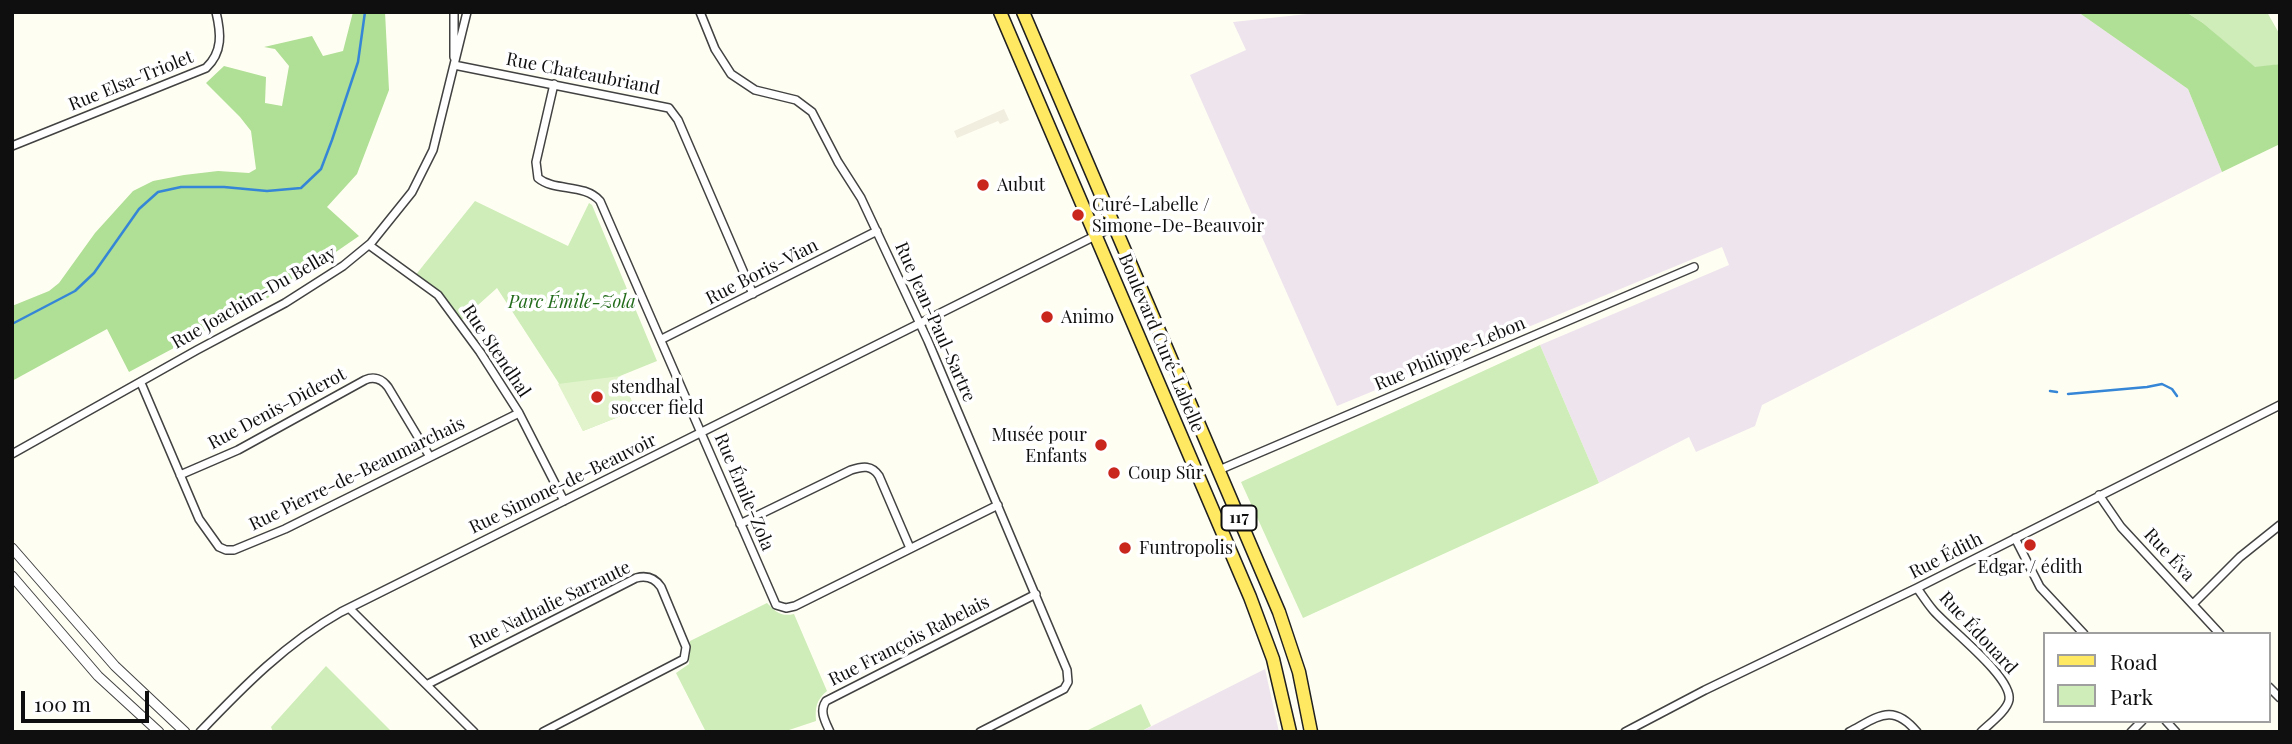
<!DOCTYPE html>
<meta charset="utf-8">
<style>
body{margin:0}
#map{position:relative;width:2292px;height:744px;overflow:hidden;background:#fffef2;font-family:"Playfair Display",serif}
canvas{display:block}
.frame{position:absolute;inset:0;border:14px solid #0f0f0f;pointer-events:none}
.legend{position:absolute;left:2043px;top:632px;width:228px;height:91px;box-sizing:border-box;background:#fff;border:2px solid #9f9f9f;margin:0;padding:9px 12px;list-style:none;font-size:21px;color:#0f0f0f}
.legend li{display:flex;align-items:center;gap:14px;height:35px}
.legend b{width:35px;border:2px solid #9f9f9f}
.scale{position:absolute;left:21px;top:691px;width:128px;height:32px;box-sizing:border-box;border:4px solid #0f0f0f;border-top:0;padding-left:9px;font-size:21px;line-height:24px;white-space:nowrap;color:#0f0f0f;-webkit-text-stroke:5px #fff;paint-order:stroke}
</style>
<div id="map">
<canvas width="2292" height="744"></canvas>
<div class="frame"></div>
<ul class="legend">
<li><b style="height:9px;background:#ffe862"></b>Road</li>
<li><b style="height:19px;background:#ceedb8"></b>Park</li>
</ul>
<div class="scale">100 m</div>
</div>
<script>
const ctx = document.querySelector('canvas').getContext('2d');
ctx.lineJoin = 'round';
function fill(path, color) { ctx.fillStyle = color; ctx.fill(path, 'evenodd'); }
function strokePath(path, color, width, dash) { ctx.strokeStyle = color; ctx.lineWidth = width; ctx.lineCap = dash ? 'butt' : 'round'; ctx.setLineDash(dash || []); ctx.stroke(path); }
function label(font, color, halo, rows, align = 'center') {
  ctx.font = font + ' "Playfair Display",serif'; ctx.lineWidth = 7; ctx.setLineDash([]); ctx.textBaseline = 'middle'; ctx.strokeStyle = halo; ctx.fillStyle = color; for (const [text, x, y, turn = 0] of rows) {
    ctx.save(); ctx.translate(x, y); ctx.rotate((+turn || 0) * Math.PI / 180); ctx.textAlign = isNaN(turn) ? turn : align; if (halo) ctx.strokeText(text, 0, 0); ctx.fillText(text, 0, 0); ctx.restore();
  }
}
const industrial = new Path2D(`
 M1326,12H2078L2188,89L2222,172L1762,405L1755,426L1696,452L1689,437L1599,483L1540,345L1729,265L1722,247L1337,406L1190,75L1246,50L1233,22Z
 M1265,669L1279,732H1140Z`);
const green = new Path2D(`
 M2186,12H2267L2280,35V64L2255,68L2203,23Z
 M475,201L568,246L589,203L592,205L657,361L620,376L636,410L583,431L558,382L497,288L458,323L438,295L414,277Z
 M1540,345L1599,483L1303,618L1241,482Z
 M767,603C776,612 781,617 794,614L827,691C816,700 815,708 816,721L783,732H706L676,673L689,664L690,641Z
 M326,666L392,732H273L271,727Z
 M1141,704L1151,726L1140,732H1084Z`);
const forest = new Path2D(`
 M353,12H385L389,90L357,174L327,207L359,236L275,294L129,372L107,329L12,381V306L49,291L59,283L95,233L133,191L153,181L184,175L218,171L249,173L256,169L251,131L240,117L206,83L224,66L266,77L265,103L282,106L289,66L275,49L264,47L312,36L323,56L343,51Z
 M2078,12H2186L2203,23L2255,67L2280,64V144L2222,172L2188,89Z`);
const pitch = new Path2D(`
 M620,376L636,410L583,431L558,384Z`);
const plaza = new Path2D(`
 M1004,109L1009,120L1000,124L998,121L957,138L954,131Z`);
const stream = new Path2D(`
 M12,324L75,291L94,273L139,209L158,192L181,187H224L267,191L301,188L321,169L332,140L358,62L365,12
 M2050,391L2057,392
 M2068,394L2147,387L2162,384L2172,389L2177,396`);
const minor = new Path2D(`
 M454,12V57
 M700,12L715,49L731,74L755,90L796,100L812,112L838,162L861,198L928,341L1067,670L1068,682L1064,689L980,732
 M454,65L669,108L678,120L753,294
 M554,84L536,162L538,178C555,192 584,183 600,201L776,605L786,608L795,606L998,505
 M12,146L206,68C223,52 221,33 216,12
 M369,245L438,295L480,352L519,413L564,501
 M662,339L877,231
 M141,383L199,519L219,547L226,550H234L285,529L519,413
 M12,454L197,350L285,303L343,266L371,243L412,192L433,150L467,12
 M1219,470L1694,267
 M180,475L238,450L365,380C374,376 382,379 388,387L430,457
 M2099,495L2121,527L2220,634
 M740,524L851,470C863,466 872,465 879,476L910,548
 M2015,538L2040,587L2084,634
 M1917,588C1922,595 1927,603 1933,610C1948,628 2013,677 2009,700C2007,711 1989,724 1981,732
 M2193,604L2240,557L2280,525
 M349,608L474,732
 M428,684L636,578C647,575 655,578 661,587L686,647L684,659L543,732
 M2269,687L2280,698
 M2166,721L2176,732
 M200,732C243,687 286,643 341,612L1115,226
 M830,732C825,721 819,711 826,701L1036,594
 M1625,732L1705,690L1917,588L2280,405
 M1849,732C1878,717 1892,702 1917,732
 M2131,732L2142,721`);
const tertiary = new Path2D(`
 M12,548L115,666L185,732
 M12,576L98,676L159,732`);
const primary = new Path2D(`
 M1000,12L1250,597L1273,659L1290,732
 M1023,12L1279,612L1299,672L1311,732`);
const markers = [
 [983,185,7,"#c9261e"],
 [1078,215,7,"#c9261e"],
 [1047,317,7,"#c9261e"],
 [597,397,7,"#c9261e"],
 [1101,445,7,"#c9261e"],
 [1114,473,7,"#c9261e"],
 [2030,545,7,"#c9261e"],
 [1125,548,7,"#c9261e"]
];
const shields = [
 [1239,518,35]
];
const shieldNames = [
 ["117",1239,518]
];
const streetNames = [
 ["Rue Chateaubriand",583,74,11],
 ["Rue Elsa-Triolet",131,81,-22],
 ["Rue Boris-Vian",762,272,-27],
 ["Rue Joachim-Du Bellay",254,298,-30],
 ["Rue Jean-Paul-Sartre",935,322,66],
 ["Boulevard Curé-Labelle",1161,343,67],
 ["Rue Stendhal",496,351,56],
 ["Rue Philippe-Lebon",1450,354,-23],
 ["Rue Denis-Diderot",277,409,-28],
 ["Rue Pierre-de-Beaumarchais",357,474,-26],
 ["Rue Simone-de-Beauvoir",563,484,-26],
 ["Rue Émile-Zola",744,492,67],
 ["Rue Éva",2169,555,47],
 ["Rue Édith",1946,556,-27],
 ["Rue Nathalie Sarraute",550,605,-26],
 ["Rue Édouard",1978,633,47],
 ["Rue François Rabelais",909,641,-27]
];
const poiNames = [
 ["Aubut",997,185],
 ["Curé-Labelle /",1092,205],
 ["Simone-De-Beauvoir",1092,226],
 ["Animo",1061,317],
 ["stendhal",611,387],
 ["soccer field",611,408],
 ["Musée pour",1087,435,"right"],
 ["Enfants",1087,456,"right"],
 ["Coup Sûr",1128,473],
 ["Funtropolis",1139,548],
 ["Edgar / édith",2030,567,"center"]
];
const parkNames = [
 ["Parc Émile-Zola",572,302]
];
fill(industrial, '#eee4ee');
fill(green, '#ceedb8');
fill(forest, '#b0df96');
fill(pitch, '#e1f3cb');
fill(plaza, '#f1eedf');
strokePath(stream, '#3586d6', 2.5);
strokePath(minor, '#424242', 10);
strokePath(tertiary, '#424242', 11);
strokePath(primary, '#202020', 15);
strokePath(minor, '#fff', 7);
strokePath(tertiary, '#fff', 9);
strokePath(primary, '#ffe862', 12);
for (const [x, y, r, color] of markers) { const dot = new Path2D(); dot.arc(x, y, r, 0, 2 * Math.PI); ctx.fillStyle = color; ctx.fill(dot); strokePath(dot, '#fff', 2.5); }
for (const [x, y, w] of shields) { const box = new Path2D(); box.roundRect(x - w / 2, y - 12.5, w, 25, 5); ctx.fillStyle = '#fff'; ctx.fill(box); strokePath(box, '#0f0f0f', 2); }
label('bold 16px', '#0f0f0f', null, shieldNames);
label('18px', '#0f0f0f', '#fff', streetNames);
label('18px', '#0f0f0f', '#fff', poiNames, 'left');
label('italic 18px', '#236c1b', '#fff', parkNames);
</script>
